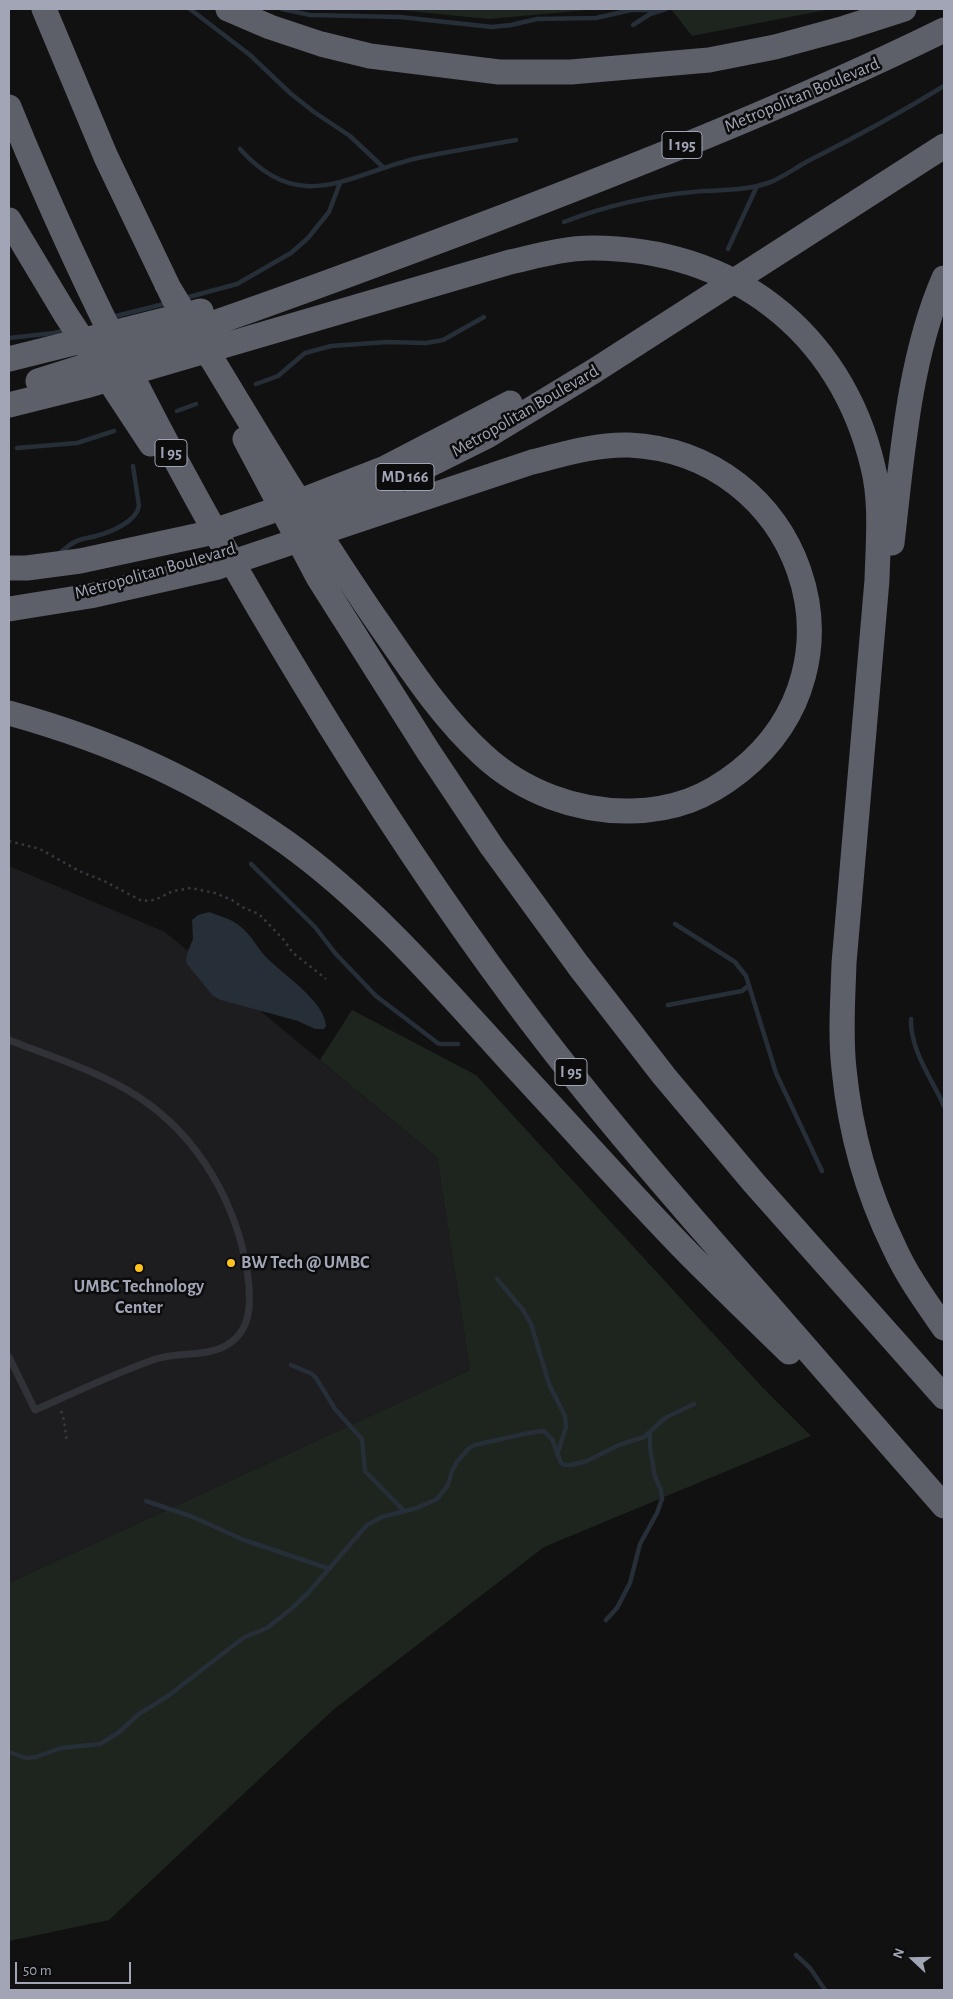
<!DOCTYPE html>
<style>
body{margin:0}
#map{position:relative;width:953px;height:1999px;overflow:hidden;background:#111112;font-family:"Alegreya Sans",sans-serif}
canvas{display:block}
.frame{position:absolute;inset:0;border:10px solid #a1a5b5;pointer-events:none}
.north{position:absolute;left:888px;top:1934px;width:50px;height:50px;-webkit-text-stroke:4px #0c0c0d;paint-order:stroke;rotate:291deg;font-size:14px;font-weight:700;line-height:20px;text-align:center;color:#a1a5b5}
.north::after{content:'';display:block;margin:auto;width:18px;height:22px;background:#a1a5b5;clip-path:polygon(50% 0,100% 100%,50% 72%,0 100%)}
.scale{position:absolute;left:15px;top:1962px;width:116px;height:22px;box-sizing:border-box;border:2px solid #a1a5b5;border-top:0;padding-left:6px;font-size:15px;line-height:18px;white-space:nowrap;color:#a1a5b5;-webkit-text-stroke:4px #0c0c0d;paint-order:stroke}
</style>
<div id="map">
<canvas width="953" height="1999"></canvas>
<div class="frame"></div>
<div class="north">N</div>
<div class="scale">50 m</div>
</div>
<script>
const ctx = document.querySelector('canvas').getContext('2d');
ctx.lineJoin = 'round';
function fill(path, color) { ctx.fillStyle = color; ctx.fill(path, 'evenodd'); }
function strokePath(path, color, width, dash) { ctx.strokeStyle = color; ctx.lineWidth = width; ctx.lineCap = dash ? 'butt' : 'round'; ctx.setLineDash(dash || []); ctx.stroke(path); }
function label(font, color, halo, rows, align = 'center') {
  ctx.font = font + ' "Alegreya Sans",sans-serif'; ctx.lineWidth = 5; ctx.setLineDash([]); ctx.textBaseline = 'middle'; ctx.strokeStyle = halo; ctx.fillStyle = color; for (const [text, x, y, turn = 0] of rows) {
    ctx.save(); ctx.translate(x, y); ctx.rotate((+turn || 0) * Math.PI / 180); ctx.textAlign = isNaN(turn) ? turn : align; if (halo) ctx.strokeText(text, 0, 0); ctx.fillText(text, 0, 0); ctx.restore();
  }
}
const built = new Path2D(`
 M9,866L165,932L437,1157L470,1370L9,1583Z`);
const green = new Path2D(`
 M369,9H600L488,19L389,9Z
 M671,9H831L692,36Z
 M352,1010L476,1075L763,1388L811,1436L544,1547L333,1710L109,1920L9,1941V1583L470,1370L437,1157L320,1060Z`);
const water = new Path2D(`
 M209,912C220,916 232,919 241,927C251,935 257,947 266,957C282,974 325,1001 326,1026L324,1029H315L298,1021L221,1000L213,996L187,964L186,959L188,951L193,939L192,920L198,915Z`);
const stream = new Path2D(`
 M190,9L250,55L290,93L314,112L350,136L384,168
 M282,9L310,15L400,17L492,27L511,25L537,19L596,18L631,10H663
 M633,25L650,14L666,9
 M240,149C301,217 348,174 418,158C450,151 483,146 516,140
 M564,222C605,206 649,196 693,192C718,190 744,191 768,183C782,178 795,168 808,161C854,138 900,113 944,86
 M728,249L757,186
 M185,298L237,284L291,253L308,238L329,212L340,183
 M112,317L168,303
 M9,338L54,333L66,330
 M256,384L278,376L305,353L331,346L387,342L426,343L443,340L484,317
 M177,411L196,404
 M17,448L77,443L114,431
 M61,552C66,548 71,543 77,541C83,538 90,538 96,536C111,532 136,522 139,506L133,466
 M251,864L315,927L335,953L376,996L439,1044H458
 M675,924L735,962L746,976L776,1073L822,1171
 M668,1005L742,991L748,986
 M911,1019C910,1050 932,1079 944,1106
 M497,1279L523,1310L531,1324L549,1384L565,1416L566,1427L557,1455
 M291,1365L312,1374L316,1378L335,1409L362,1439L365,1471L404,1511
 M146,1501L193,1517L244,1540L330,1569
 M606,1620L617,1608L630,1583L640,1544L657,1513L662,1499L661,1490L655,1477L650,1447V1432
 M9,1752L26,1758L36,1757L61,1748L100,1744L118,1733L139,1714L168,1696L230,1648L245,1637L267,1628L291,1609L308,1593L367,1525L382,1517L417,1508L437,1499L448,1485L452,1471L457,1462L469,1448L475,1445L528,1433L544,1431L552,1439L561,1463L564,1465H571L587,1461L619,1445L644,1437L665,1418L694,1404
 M796,1955L810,1968L825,1990`);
const path = new Path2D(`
 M9,841L40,849L79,871L104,881L142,901L155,900L173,891L191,888L215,893L232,900L242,907L259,914L283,939L293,953L326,979
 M61,1411L64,1420L67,1443`);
const lane = new Path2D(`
 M9,1040C52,1057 98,1071 137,1096C199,1136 238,1205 248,1277C251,1302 252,1330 227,1345C205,1358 176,1351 153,1360C113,1374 74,1393 35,1410L9,1357`);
const highway = new Path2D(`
 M44,9L106,157L174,299
 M228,9L270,27L321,44L370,56L499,72H571L709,60L775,47L845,28L904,9
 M9,107C90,307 191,498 303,682C369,791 439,898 515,1000C593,1105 679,1204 765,1301C825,1370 884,1438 944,1506
 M9,220L66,315L151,444
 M9,359L201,311
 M38,381C184,336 328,283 471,229C631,168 791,105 944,30
 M9,405L89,385L510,262C537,256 564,248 592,248C731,248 841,330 873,467C882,503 878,543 877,580L844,963C843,998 840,1034 844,1069C850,1130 867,1192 894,1247C907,1276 926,1302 944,1328
 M245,439L318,577L428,751L492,847L578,965L664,1076L754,1183L944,1397
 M313,521L391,484L487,436L594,371L944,146
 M892,543C902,457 909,358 944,278
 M9,568H27L80,561L205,534L298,502L383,469L510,403
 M9,609L90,596L218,567L532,462C564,454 596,444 629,445C799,453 875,663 740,771C706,798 674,810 631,811C577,812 523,792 483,755C440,716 408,665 375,618C301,510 235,396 167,285
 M9,713C113,742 198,780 287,843C380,910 455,1002 532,1085C585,1142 636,1200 690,1255C723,1288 756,1320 789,1352`);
const markers = [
 [231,1263,5,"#ffc31c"],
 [139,1268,5,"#ffc31c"]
];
const shields = [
 [682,145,40],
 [171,453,32],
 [405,477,58],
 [571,1072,32]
];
const shieldNames = [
 ["I 195",682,145],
 ["I 95",171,453],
 ["MD 166",405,477],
 ["I 95",571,1072]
];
const streetNames = [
 ["Metropolitan Boulevard",802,95,-23],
 ["Metropolitan Boulevard",525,411,-30],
 ["Metropolitan Boulevard",155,571,-16]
];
const poiNames = [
 ["BW Tech @ UMBC",241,1263],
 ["UMBC Technology",139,1287,"center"],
 ["Center",139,1308,"center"]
];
fill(built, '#1d1d20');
fill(green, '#1d251e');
fill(water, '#262e37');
strokePath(stream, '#262e37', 4.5);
strokePath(path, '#37393f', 2.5, [2.5, 4]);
strokePath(lane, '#313238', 7);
strokePath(highway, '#5d5f69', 25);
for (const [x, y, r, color] of markers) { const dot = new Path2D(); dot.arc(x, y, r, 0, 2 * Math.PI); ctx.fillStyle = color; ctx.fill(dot); strokePath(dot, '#0c0c0d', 2); }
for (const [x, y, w] of shields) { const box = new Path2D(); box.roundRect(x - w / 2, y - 13.5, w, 27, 4); ctx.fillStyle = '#0c0c0d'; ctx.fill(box); strokePath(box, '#a1a5b5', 1); }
label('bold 16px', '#a1a5b5', null, shieldNames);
label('18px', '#a1a5b5', '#0c0c0d', streetNames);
label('bold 18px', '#a1a5b5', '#0c0c0d', poiNames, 'left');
</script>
